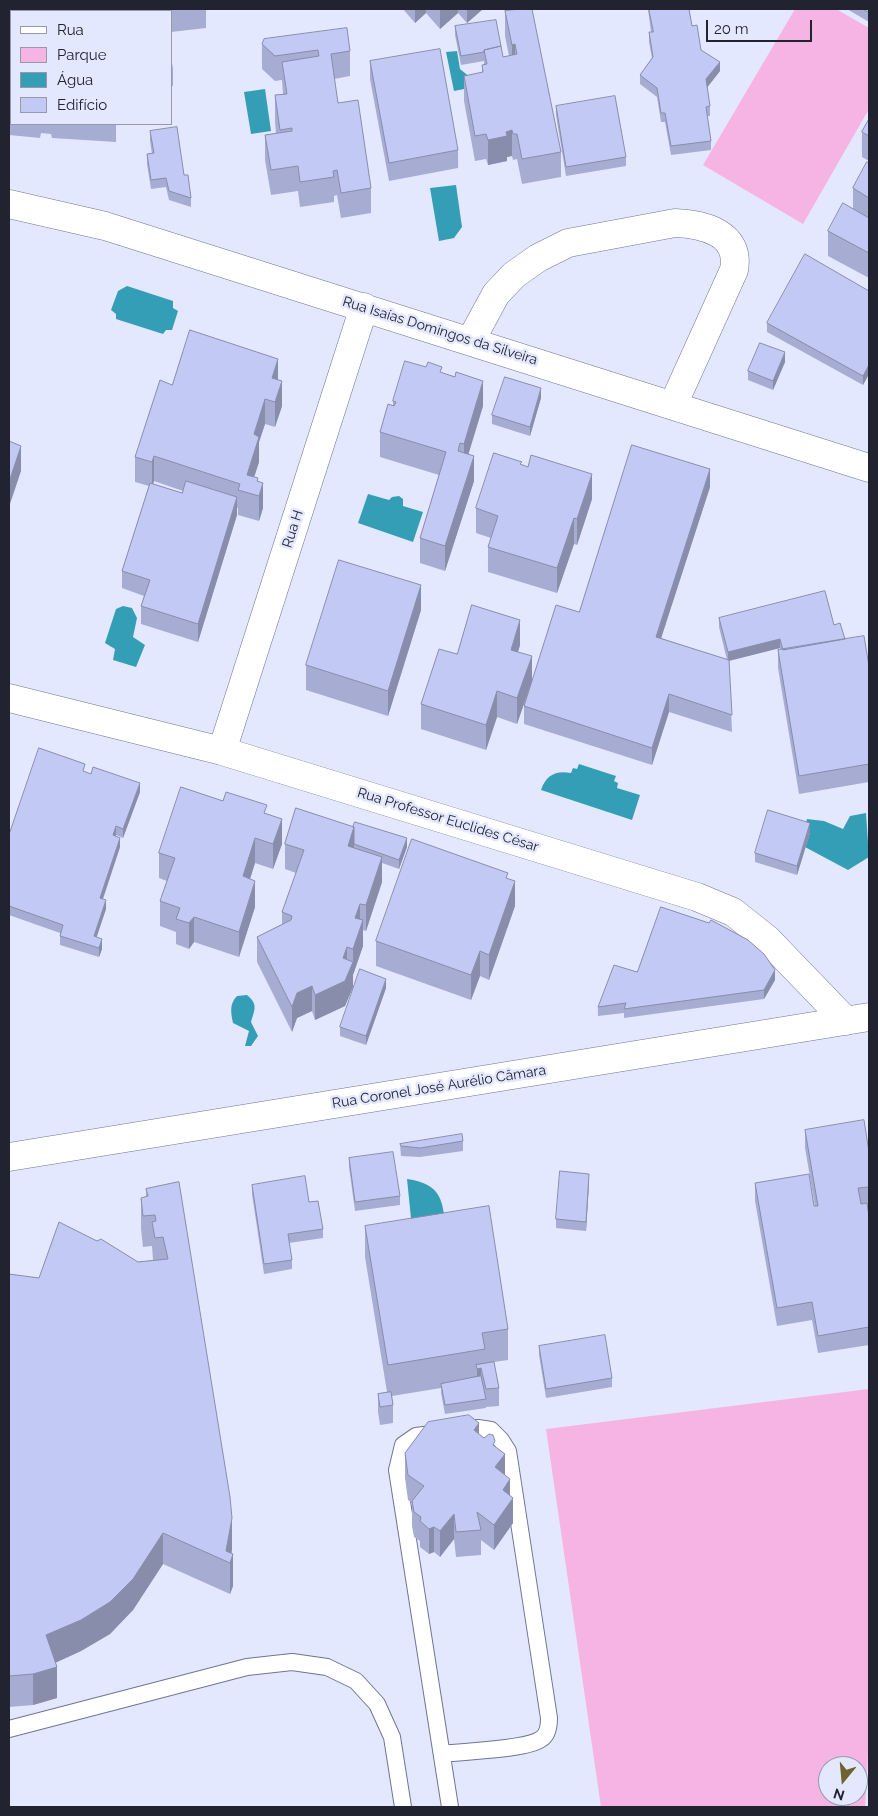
<!DOCTYPE html>
<meta charset="utf-8">
<style>
body{margin:0}
#map{position:relative;width:878px;height:1816px;overflow:hidden;background:#e4e8fe;font-family:Raleway,sans-serif}
canvas{display:block}
.frame{position:absolute;inset:0;border:10px solid #212331;pointer-events:none}
.legend{position:absolute;left:10px;top:10px;width:162px;height:115px;box-sizing:border-box;background:#e4e8fe;border:1px solid #9699ac;margin:0;padding:6px 9px;list-style:none;font-size:15px;color:#212331}
.legend li{display:flex;align-items:center;gap:10px;height:25px}
.legend b{width:25px;border:1px solid #9699ac}
.north{position:absolute;left:818px;top:1756px;width:50px;height:50px;box-sizing:border-box;background:#e4e8fe;border:1px solid #9699ac;border-radius:50%;rotate:197deg;font-size:14px;font-weight:700;line-height:20px;text-align:center;color:#212331}
.north::after{content:'';display:block;margin:auto;width:18px;height:22px;background:#6e622f;clip-path:polygon(50% 0,100% 100%,50% 72%,0 100%)}
.scale{position:absolute;left:706px;top:20px;width:106px;height:22px;box-sizing:border-box;border:2px solid #212331;border-top:0;padding-left:6px;font-size:15px;line-height:18px;white-space:nowrap;color:#212331;-webkit-text-stroke:4px #e4e8fe;paint-order:stroke}
</style>
<div id="map">
<canvas width="878" height="1816"></canvas>
<div class="frame"></div>
<ul class="legend">
<li><b style="height:6px;background:#fff"></b>Rua</li>
<li><b style="height:14px;background:#f5b4e3"></b>Parque</li>
<li><b style="height:14px;background:#359eb7"></b>Água</li>
<li><b style="height:14px;background:#c2c9f4"></b>Edifício</li>
</ul>
<div class="north">N</div>
<div class="scale">20 m</div>
</div>
<script>
const ctx = document.querySelector('canvas').getContext('2d');
ctx.lineJoin = 'round';
function fill(path, color) { ctx.fillStyle = color; ctx.fill(path, 'evenodd'); }
function strokePath(path, color, width, dash) { ctx.strokeStyle = color; ctx.lineWidth = width; ctx.lineCap = dash ? 'butt' : 'round'; ctx.setLineDash(dash || []); ctx.stroke(path); }
function label(font, color, halo, rows, align = 'center') {
  ctx.font = font + ' Raleway,sans-serif'; ctx.lineWidth = 5; ctx.setLineDash([]); ctx.textBaseline = 'middle'; ctx.strokeStyle = halo; ctx.fillStyle = color; for (const [text, x, y, turn = 0] of rows) {
    ctx.save(); ctx.translate(x, y); ctx.rotate((+turn || 0) * Math.PI / 180); ctx.textAlign = isNaN(turn) ? turn : align; if (halo) ctx.strokeText(text, 0, 0); ctx.fillText(text, 0, 0); ctx.restore();
  }
}
const green = new Path2D(`
 M795,9H836L869,28V109L803,224L703,165Z
 M869,1389V1738L865,1807H601L546,1429ZM828,1766H858V1796H828Z`);
const water = new Path2D(`
 M457,51L460,69L471,78L474,87L454,91L446,52Z
 M265,89L271,131L251,134L244,92Z
 M456,185L462,227L454,238L439,241L430,188Z
 M127,286L173,301V308L178,311L172,330H166L163,334L116,319V314L111,310L118,291Z
 M368,494L389,500L392,497L399,496L403,499V506L423,512L413,542L358,523Z
 M123,606L132,608L137,618L133,637L145,645L136,667L113,660L115,649L105,643L116,609Z
 M579,764L616,776L614,781L618,783L617,788L640,795L632,820L541,790C546,775 556,770 571,773L573,768L577,769Z
 M866,813L869,857L848,870L805,847L810,832L804,830L807,819L824,821L843,829L850,816Z
 M247,995C258,1004 255,1009 251,1022L258,1036L251,1046H245L249,1031L233,1023C231,1013 229,1004 237,996Z
 M407,1179C443,1184 443,1202 446,1233L413,1238Z`);
const service = new Path2D(`
 M9,1729L247,1667L292,1662L327,1667L356,1681L377,1704L392,1737L403,1807
 M443,1754C464,1751 526,1750 541,1739C548,1735 549,1726 549,1718L508,1451L501,1440L491,1430L478,1428L416,1436L403,1445L397,1470L450,1807`);
const minor = new Path2D(`
 M9,204L105,226L869,468
 M471,340L496,294L514,275L538,258L568,243L675,223C703,224 741,233 734,270L673,405
 M9,698L222,751L697,897L733,912L767,939L846,1021
 M222,751L364,307
 M9,1157L869,1017`);
const wall = new Path2D(`
 M111,9H206V28L171,32V11H111Z
 M403,9H483L467,23L458,13L440,29L426,13L415,23Z
 M648,9H689L692,26L701,50L720,71L707,87L710,106V116H707L711,141V150L671,155L665,122H661L657,97L640,84V75L652,58L649,42V32H651Z
 M847,9H869V22Z
 M505,11L561,152V177L522,184L517,159L513,160L512,156L507,157V161L488,165L486,159L475,161L464,101V76L482,73V65H484V61L461,65L455,35V26L503,57L509,56L505,36Z
 M262,44L350,51V76L334,79L338,103L371,188V213L341,218L337,195L334,196V202L300,207L298,191L271,195L265,160V135L276,134L275,121V95L283,94L282,80L275,81L262,69Z
 M171,59L173,68V86H171Z
 M370,61L458,150V168L389,181L370,79Z
 M9,69H11V124H116V142L52,138L51,134L41,133L40,138L9,135Z
 M556,106L626,157V166L566,176L556,115Z
 M869,119V161L862,157V132Z
 M150,131L184,175L191,198V207L169,200L166,187L151,189L147,164V154H152L150,141Z
 M869,163V278L828,256V231L853,209V188Z
 M869,291V374L863,385L767,332V323Z
 M785,362L773,390L748,380V371Z
 M442,373L483,406L468,454L474,481L445,571L420,563V538L439,475L380,457V432L393,405V401Z
 M278,380L282,406L275,427L265,424L259,442V462L254,477L258,481L263,508L259,521L238,515V508H237V515L198,642L141,624V606L144,596L122,588V571L149,486L135,482V457L172,385ZM154,481L183,491L182,493L153,484Z
 M541,398L530,436L492,424V415Z
 M522,465L592,499L577,545L574,544L557,593L488,572V547L491,538L476,533V508Z
 M710,487L661,638L727,660L719,627V618L834,625L845,639L869,666V782L799,794L778,668V650H781L780,648L729,661L732,732L669,712L652,765L524,724V706L531,682L517,724L497,717L486,750L421,729V704L457,654L520,645L518,652L532,681L579,612Z
 M421,610L388,716L306,690V665Z
 M85,772L140,792L123,838L116,835L115,836L120,847L103,899L106,909L96,937L102,949L99,957L60,945V933L9,915V835Z
 M223,801L267,814L282,844L273,869L255,863L250,879L255,907L239,957L194,942L189,949L176,944V932L160,926V901L167,881L159,878V853Z
 M296,808L407,847L399,869L382,863V882L366,931L363,930V946L353,975V987L345,1006L315,1020L312,1011L297,1018L292,1032L257,962V937L282,924V912L296,873L285,869V844Z
 M810,833L797,875L755,862V853Z
 M508,879L515,906L489,980L480,976L471,1000L376,966V941Z
 M637,972L775,980L764,999L624,1018V1013L598,1016V1007Z
 M386,988L366,1045L340,1036V1027Z
 M805,1130L869,1152V1205H867L869,1217V1345L818,1353L812,1320L777,1326L755,1201V1183L815,1206L805,1148Z
 M463,1141V1151L420,1157L401,1156L400,1144Z
 M349,1158L400,1196V1205L355,1211L349,1167Z
 M179,1182L232,1549L231,1554L233,1586L230,1594L163,1564L133,1610L110,1634L81,1651L55,1663L57,1698L33,1705L9,1707V1274L39,1278L138,1262L153,1260L152,1246L143,1247L141,1229V1198L146,1197V1189Z
 M589,1183L586,1231L556,1228V1219Z
 M252,1185L309,1202L323,1229V1238L289,1243L292,1260V1269L264,1274L252,1194Z
 M365,1226L508,1329V1360L494,1362L499,1388V1406L486,1407V1408L445,1414L441,1393V1388L392,1396L393,1405V1423L380,1425L378,1412V1394L387,1392L365,1257Z
 M539,1346L612,1378V1387L546,1398L539,1355Z
 M479,1434L495,1446L505,1475L510,1496L513,1523L494,1550L481,1540V1555L456,1557L454,1539L440,1557L434,1552L429,1554L420,1547V1541L414,1537L412,1526V1503L408,1500L405,1478V1453Z`);
const shadedWall = new Path2D(`
 M415,9H426V13L415,23Z
 M440,9H458V13L440,29Z
 M467,9H483L467,23Z
 M515,44V69L512,70V45Z
 M720,62V71L706,89V79Z
 M512,130V156L507,157V161L488,165V140L506,132Z
 M785,352V362L773,390V381Z
 M278,359V384L272,403V378Z
 M869,365V374L863,385V376Z
 M282,381V406L275,427V402Z
 M483,381V406L464,469V444Z
 M541,388V398L530,436V427Z
 M265,399V424L259,442V462L249,493L247,475L254,434Z
 M21,446V471L9,507V482Z
 M154,456V481L152,487V462Z
 M474,456V481L445,571V546Z
 M710,469V487L656,654V637Z
 M592,474V499L577,545V519Z
 M263,483V508L259,521V496Z
 M237,497V515L198,642V624Z
 M574,518V544L557,593V568Z
 M421,585V610L388,716V691Z
 M520,620V645L511,675V650Z
 M780,639V648L728,661V652Z
 M532,656V681L517,724V698Z
 M497,691V717L486,750V725Z
 M669,694V712L652,765V748Z
 M140,783V792L123,838V829Z
 M282,819V844L273,869V844Z
 M810,823V833L797,875V866Z
 M116,826V835L113,844V835Z
 M354,827V852L348,846Z
 M120,838V847L100,907V898Z
 M255,838V863L243,901V876Z
 M407,838V847L399,869V860Z
 M382,857V882L366,931V905Z
 M255,881V907L239,957V932Z
 M515,881V906L489,980V955Z
 M106,900V909L94,945V936Z
 M360,904V927L363,920V946L353,975V949L355,918Z
 M194,917V942L189,949V923Z
 M102,939V949L99,957V948Z
 M347,947V972L353,962V987L345,1006L315,1020V995L343,958Z
 M480,951V976L471,1000V975Z
 M775,970V980L764,999V990Z
 M386,979V988L366,1045V1036Z
 M312,986V1011L297,1018L292,1032V1007L297,993Z
 M589,1174V1183L586,1231V1222Z
 M481,1368V1385L477,1387V1369Z
 M479,1423V1448L474,1430Z
 M505,1454V1479L495,1467Z
 M510,1479V1502L513,1498V1523L494,1550V1525L503,1490Z
 M454,1514V1539L440,1557V1531Z
 M232,1518V1549L230,1563L226,1551Z
 M434,1527V1552L429,1554V1529Z
 M163,1533V1564L133,1610L110,1634L81,1651L46,1667V1635Z
 M233,1554V1586L230,1594V1563Z
 M57,1667V1698L33,1705V1674Z`);
const building = new Path2D(`
 M77,9H87V11H60Z
 M123,9H162V11H142L140,10L129,11Z
 M520,9H532L561,152L522,159L517,134H513L512,130L506,132L507,136L488,140L486,134L475,136L464,76L483,72L482,65L487,64L484,50L501,46L503,57L517,54L515,44L512,45L505,11Z
 M649,9H689L692,26L697,25L701,50L720,62L706,79L710,106L706,107L711,141L671,146L665,113H661L657,88L640,75L653,57L649,32H653Z
 M863,9H869V12Z
 M496,20L501,46L484,50V52L461,56L455,26Z
 M347,28L350,51L331,54L338,103L358,100L371,188L341,193L337,170L333,171L334,177L300,182L298,166L271,170L265,135L292,131V128L280,130L275,95L287,94L282,62L319,56L318,50L275,56L262,44L264,39Z
 M440,49L458,150L389,163L370,61Z
 M9,69H11V110H9Z
 M615,96L626,157L566,167L556,106Z
 M869,119V136L862,132Z
 M177,127L184,175H188L191,198L169,191L166,178L151,180L147,154L154,153L150,131Z
 M867,162L869,163V198L853,188Z
 M843,203L869,218V253L828,231Z
 M805,254L869,291V365L863,376L767,323Z
 M190,330L278,359L272,378L282,381L275,402L265,399L254,434L259,437L247,475L258,478L257,481L263,483L259,496L238,490L240,484L154,456L152,462L135,457L160,380L172,385Z
 M760,343L785,352L773,381L748,371Z
 M405,361L426,367L428,362L442,367L440,372L455,377L456,372L483,381L464,444L460,443L458,451L474,456L445,546L420,538L446,452L380,432L388,404L394,406L396,402L393,401Z
 M505,377L541,388L530,427L492,415Z
 M9,441L21,446L9,482Z
 M632,445L710,469L656,637L729,660L732,715L669,694L652,748L524,706L556,605L579,612Z
 M494,453L522,462L520,464L528,467L531,455L592,474L577,519L574,518L557,568L488,547L498,516L476,508Z
 M186,481L237,497L198,624L141,606L150,580L122,571L150,483L182,493Z
 M339,560L421,585L388,691L306,665Z
 M825,591L834,625L840,623L845,639L783,650L780,639L728,652L719,618Z
 M472,605L520,620L511,650L532,656L517,698L497,691L486,725L421,704L439,649L457,654Z
 M864,636L869,666V764L799,776L778,650Z
 M39,748L85,764L83,771L91,774L93,767L140,783L123,829L116,826L113,835L120,838L100,898L106,900L94,936L102,939L99,948L60,936L63,925L9,906V835Z
 M181,787L223,801L226,792L267,805L264,813L282,819L273,844L255,838L243,876L255,881L239,932L194,917L189,923L176,919L180,908L160,901L175,858L159,853Z
 M296,808L354,827L348,846L382,857L366,905L360,904L355,918L363,920L353,949L347,947L343,958L353,962L345,981L315,995L312,986L297,993L292,1007L257,937L291,920L292,916L282,912L304,850L285,844Z
 M768,810L810,823L797,866L755,853Z
 M355,822L407,838L399,860L354,844V827H353Z
 M412,839L508,873L506,878L515,881L489,955L480,951L471,975L376,941Z
 M661,907L709,923L711,920L748,940L764,954L775,970L764,990L624,1009L626,1003L598,1007L614,965L637,972Z
 M360,969L386,979L366,1036L340,1027Z
 M864,1120L869,1152V1187L858,1188L861,1204L867,1203L869,1217V1327L818,1336L812,1302L777,1308L755,1183L809,1174L814,1206H818L805,1130Z
 M462,1134L463,1141L420,1148L401,1146L400,1144Z
 M393,1152L400,1196L355,1202L349,1158Z
 M560,1171L589,1174L586,1222L556,1219Z
 M305,1176L309,1202L318,1201L323,1229L288,1234L292,1260L264,1264L252,1185Z
 M179,1182L230,1497L232,1518L226,1551L233,1554L230,1563L163,1533L133,1579L110,1602L81,1620L46,1635L57,1667L33,1674L9,1676V1274L39,1278L59,1222L97,1241L101,1239L138,1262L168,1259L163,1237L155,1238L152,1222L156,1221L155,1215L143,1216L141,1198L148,1196L146,1189Z
 M489,1206L508,1329L482,1333L485,1349L388,1365L365,1226Z
 M605,1335L612,1378L546,1389L539,1346Z
 M494,1362L499,1388L486,1389L481,1368L477,1369L476,1365Z
 M481,1376L486,1399L445,1405L441,1384Z
 M391,1392L393,1405L380,1407L378,1394Z
 M469,1415L479,1423L474,1430L484,1438L489,1434L493,1435L495,1441L493,1445L505,1454L495,1467L510,1479L503,1490L513,1498L494,1525L477,1512L481,1530L456,1532L454,1514L440,1531L434,1527L429,1529L420,1521L421,1517L414,1512L412,1501L424,1486L408,1475L405,1453L428,1422Z`);
const streetNames = [
 ["Rua Isaías Domingos da Silveira",440,331,17],
 ["Rua H",293,529,-72],
 ["Rua Professor Euclides César",448,820,17],
 ["Rua Coronel José Aurélio Câmara",439,1087,-9]
];
fill(green, '#f5b4e3');
fill(water, '#359eb7');
strokePath(service, '#6f7596', 18);
strokePath(minor, '#6f7596', 29);
strokePath(service, '#fff', 16);
strokePath(minor, '#fff', 28);
fill(wall, '#a7add2');
fill(shadedWall, '#888dab');
fill(building, '#c2c9f4');
strokePath(building, '#888dab', 1);
label('14px', '#212331', '#e4e8fe', streetNames);
</script>
